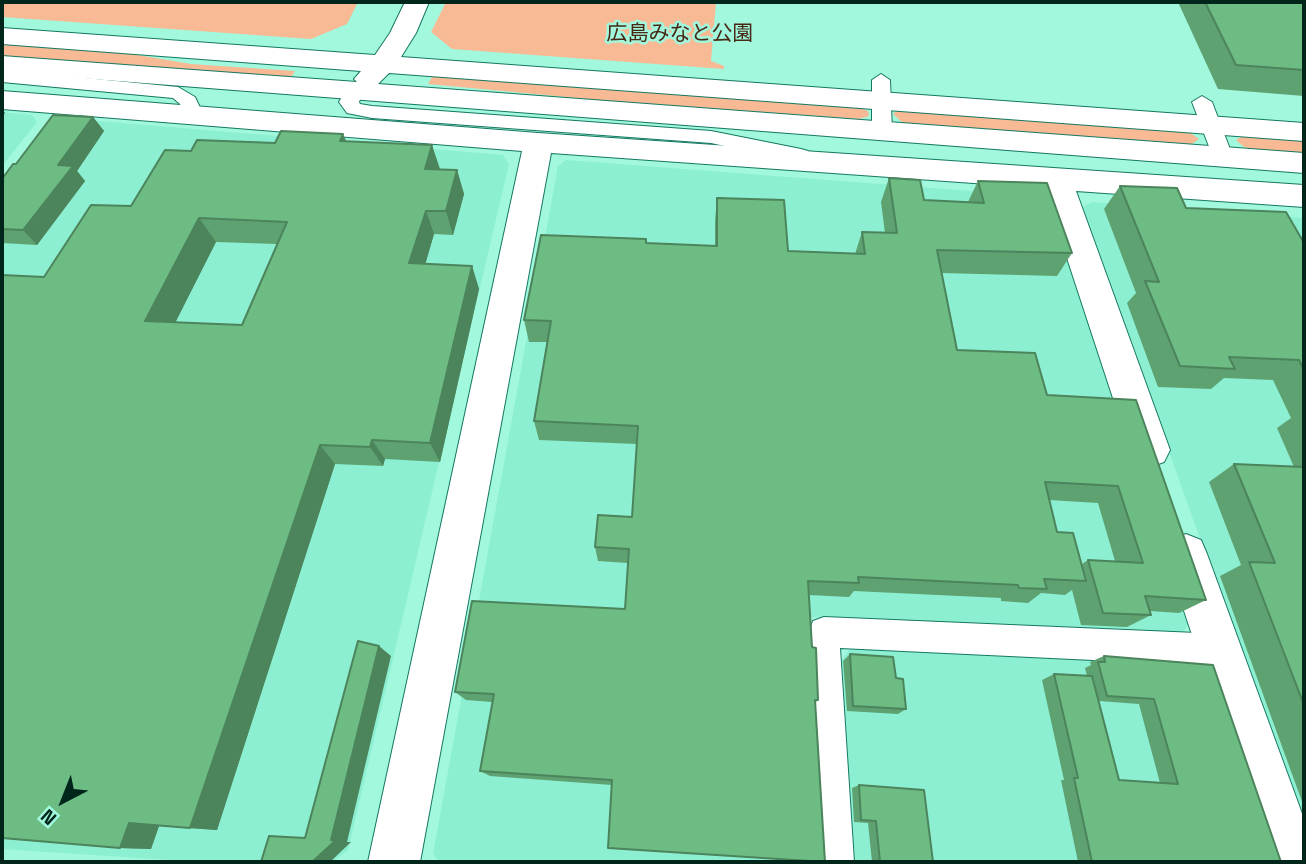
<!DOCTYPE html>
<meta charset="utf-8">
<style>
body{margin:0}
#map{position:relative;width:1306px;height:864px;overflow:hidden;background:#a1f8dd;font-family:"Space Grotesk",sans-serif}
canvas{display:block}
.frame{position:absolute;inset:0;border:4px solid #00251b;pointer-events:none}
.north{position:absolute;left:28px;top:766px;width:70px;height:70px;-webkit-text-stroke:5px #a1f8dd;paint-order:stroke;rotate:222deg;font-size:19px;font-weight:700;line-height:28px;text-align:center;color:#00251b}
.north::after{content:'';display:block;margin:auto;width:24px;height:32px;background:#00251b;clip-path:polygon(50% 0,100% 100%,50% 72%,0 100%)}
</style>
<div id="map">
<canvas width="1306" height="864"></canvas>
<div class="frame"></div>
<div class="north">N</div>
</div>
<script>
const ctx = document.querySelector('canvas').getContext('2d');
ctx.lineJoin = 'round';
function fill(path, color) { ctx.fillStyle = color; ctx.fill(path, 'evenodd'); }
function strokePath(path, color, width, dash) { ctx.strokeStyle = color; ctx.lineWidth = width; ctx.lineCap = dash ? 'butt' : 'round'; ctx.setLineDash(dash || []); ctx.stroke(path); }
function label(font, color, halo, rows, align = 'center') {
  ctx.font = font + ' "Space Grotesk","Noto Sans JP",sans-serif'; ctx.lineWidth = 5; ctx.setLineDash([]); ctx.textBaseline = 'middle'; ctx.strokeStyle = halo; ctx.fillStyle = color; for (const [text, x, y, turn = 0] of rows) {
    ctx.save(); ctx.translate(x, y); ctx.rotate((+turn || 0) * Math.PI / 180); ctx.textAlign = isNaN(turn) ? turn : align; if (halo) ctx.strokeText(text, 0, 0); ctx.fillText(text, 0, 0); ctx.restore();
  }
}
const built = new Path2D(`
 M2,112L32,115L37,122L2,166Z
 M76,119L503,155L509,164L348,850L333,862H199L2,849V204Z
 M566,160L1037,196L1050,203L1189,623L1181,636L810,617L820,862H439L433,854L558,166Z
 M1093,202L1304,218V831L1082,207Z
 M852,646L1191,661L1267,862H851L839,664Z`);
const green = new Path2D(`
 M2,2H358L347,24L311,39L2,17Z
 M446,2H716L711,61L724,66V69L452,49L431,32Z
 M2,43L120,52L191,64L295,71L290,79L2,56Z
 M433,75L858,107L868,111L869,116L859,119L598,100L428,84Z
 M899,109L1189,132L1199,139L1192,144L903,123L893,114Z
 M1244,135L1304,139V153L1251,149L1244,147L1236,140Z`);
const street = new Path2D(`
 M2,70L178,87L195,97L204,116L201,120H187L180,104L173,98L2,82Z
 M881,74L890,80L892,131L889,135H875L872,131V80Z
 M354,86L363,92L359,102L360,104L372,106L711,131L801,149L808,151L811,156L808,161L801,163L711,143L372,118L347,113L339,102L347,88Z
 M1202,96L1212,102L1233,157L1230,162H1216L1213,157L1192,102Z
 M824,617L1220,634L1231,639L1236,650L1231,661L1220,666L840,648L854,862H818L809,632L813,621Z`);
const secondary = new Path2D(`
 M405,2H429L416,33L401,57L1304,123V141L389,73L378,84L1304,153V173L2,72V56L357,82L354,79L361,71L2,44V28L375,55L390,33Z
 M2,91L538,133L1304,185V207L1076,191L1170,450L1164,462L1150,467L1136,462L1130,450L1044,188L551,153L420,862H368L522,151L2,109Z
 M1186,534L1201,540L1207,554L1304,819V862H1268L1165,554L1171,540Z`);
const wall = new Path2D(`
 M1178,2H1304V96L1218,89Z
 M93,117L104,131L77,171L85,181L37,245L2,243V179Z
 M347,142L440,169L457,170L464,194L453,235L434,234L425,264L472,266L479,289L440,462L385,459L383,466L335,464L217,830L159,826L151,849L120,848L44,277L131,206L191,151L275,143ZM216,242L277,244L242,325L175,322Z
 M889,178L924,200L968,202L978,181L1072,253L1057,276L941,273L957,350L1047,395L1136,400L1206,600L1179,613L1150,611L1151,615L1127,627L1081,625L1072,590L1065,595L1041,593L1028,603L1001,601V598L854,591L849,597L809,595L812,647L818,700L815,703L825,862L608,848L612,785L490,776L480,771L492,702L466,700L455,692L625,609L628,563L598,561L595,547L632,517L637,444L539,440L534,421L547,342H529L524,320L715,246V221L717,198L788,251L855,254L862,232L885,233L881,202ZM1049,500L1098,503L1115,561L1088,560L1082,564L1057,532Z
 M1120,186L1186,208L1304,243V807L1220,576L1241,565L1209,482L1234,464L1294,467L1277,428L1291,418L1273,380L1224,378L1211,389L1158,387L1127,303L1136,293L1104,209Z
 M850,654L896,678L906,709L898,714L847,711L843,661Z
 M1104,656L1213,665L1281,862H1078L1061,780H1064L1042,680L1054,674L1087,676L1085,668L1091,665L1090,662ZM1099,701L1139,704L1160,783L1119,780Z
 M859,785L933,862H872L868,823L854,822L852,788Z`);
const shadedWall = new Path2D(`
 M2,109L5,113L2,118Z
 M93,117L104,131L77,171L85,181L37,245L23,230L58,165Z
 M343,134L354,158L340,141Z
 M432,145L440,169H425Z
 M457,170L464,194L453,235L446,211Z
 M426,211L434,234L419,286L409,263Z
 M199,218L216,242L165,343L145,321Z
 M472,266L479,289L440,462L430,443Z
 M372,440L385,459L383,466L370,447Z
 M320,445L335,464L217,830L190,828Z
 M379,646L391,656L347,842H351L330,862H312L331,840Z
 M129,823L159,826L151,849L120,848Z`);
const building = new Path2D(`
 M1205,2H1304V70L1236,65Z
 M53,115L93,117L58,165L73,166L23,230L2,229V179L13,164H16Z
 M281,131L343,134L340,141L432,145L425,169L457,170L446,211H426L409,263L472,266L430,443L372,440L370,447L320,445L190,828L129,823L120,848L2,838V275L44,277L91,205L131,206L165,150L191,151L197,140L275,143ZM199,218L287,222L242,325L145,321Z
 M889,178L920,180L924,200L984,203L978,181L1047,183L1072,253L937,250L957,350L1035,353L1047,395L1136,400L1206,600L1145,596L1151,615L1103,613L1088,560L1143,563L1118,486L1045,482L1057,532L1073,533L1086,581L1044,579L1047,589L1019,588L1018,585L858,577L859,583L808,581L812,647L816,648L818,700H815L825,862L608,848L612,780L480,771L494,694L455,692L472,601L625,609L629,549L595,547L598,515L632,517L638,426L534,421L551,321L524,320L541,235L646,239V243L717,246V198L784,200L788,251L865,254L862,232L897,233Z
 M1120,186L1177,188L1186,208L1286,212L1304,243V370L1299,360L1229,357L1235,369L1180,366L1145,281L1159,282Z
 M1234,464L1304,467V705L1249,562L1275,563Z
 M358,641L379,646L331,840L335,841L312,862H261L269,836L305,838Z
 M850,654L893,657L896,678L903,679L906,709L853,706Z
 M1104,656L1213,665L1281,862H1092L1074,778H1078L1054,674L1092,676L1119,780L1178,784L1154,699L1107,696L1098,662H1105Z
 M859,785L924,790L933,862H880L876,821L861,820Z`);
const farParknames = [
 ["広島みなと公園",680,34]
];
fill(built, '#8cefd1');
fill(green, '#f8ba95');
strokePath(street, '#157861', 2);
strokePath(secondary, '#157861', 2);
fill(street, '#fff');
fill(secondary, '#fff');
fill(wall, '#5ea272');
fill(shadedWall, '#4c845c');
fill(building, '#6dbc84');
strokePath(building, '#4c845c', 2);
label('21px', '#482814', '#a1f8dd', farParknames);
</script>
